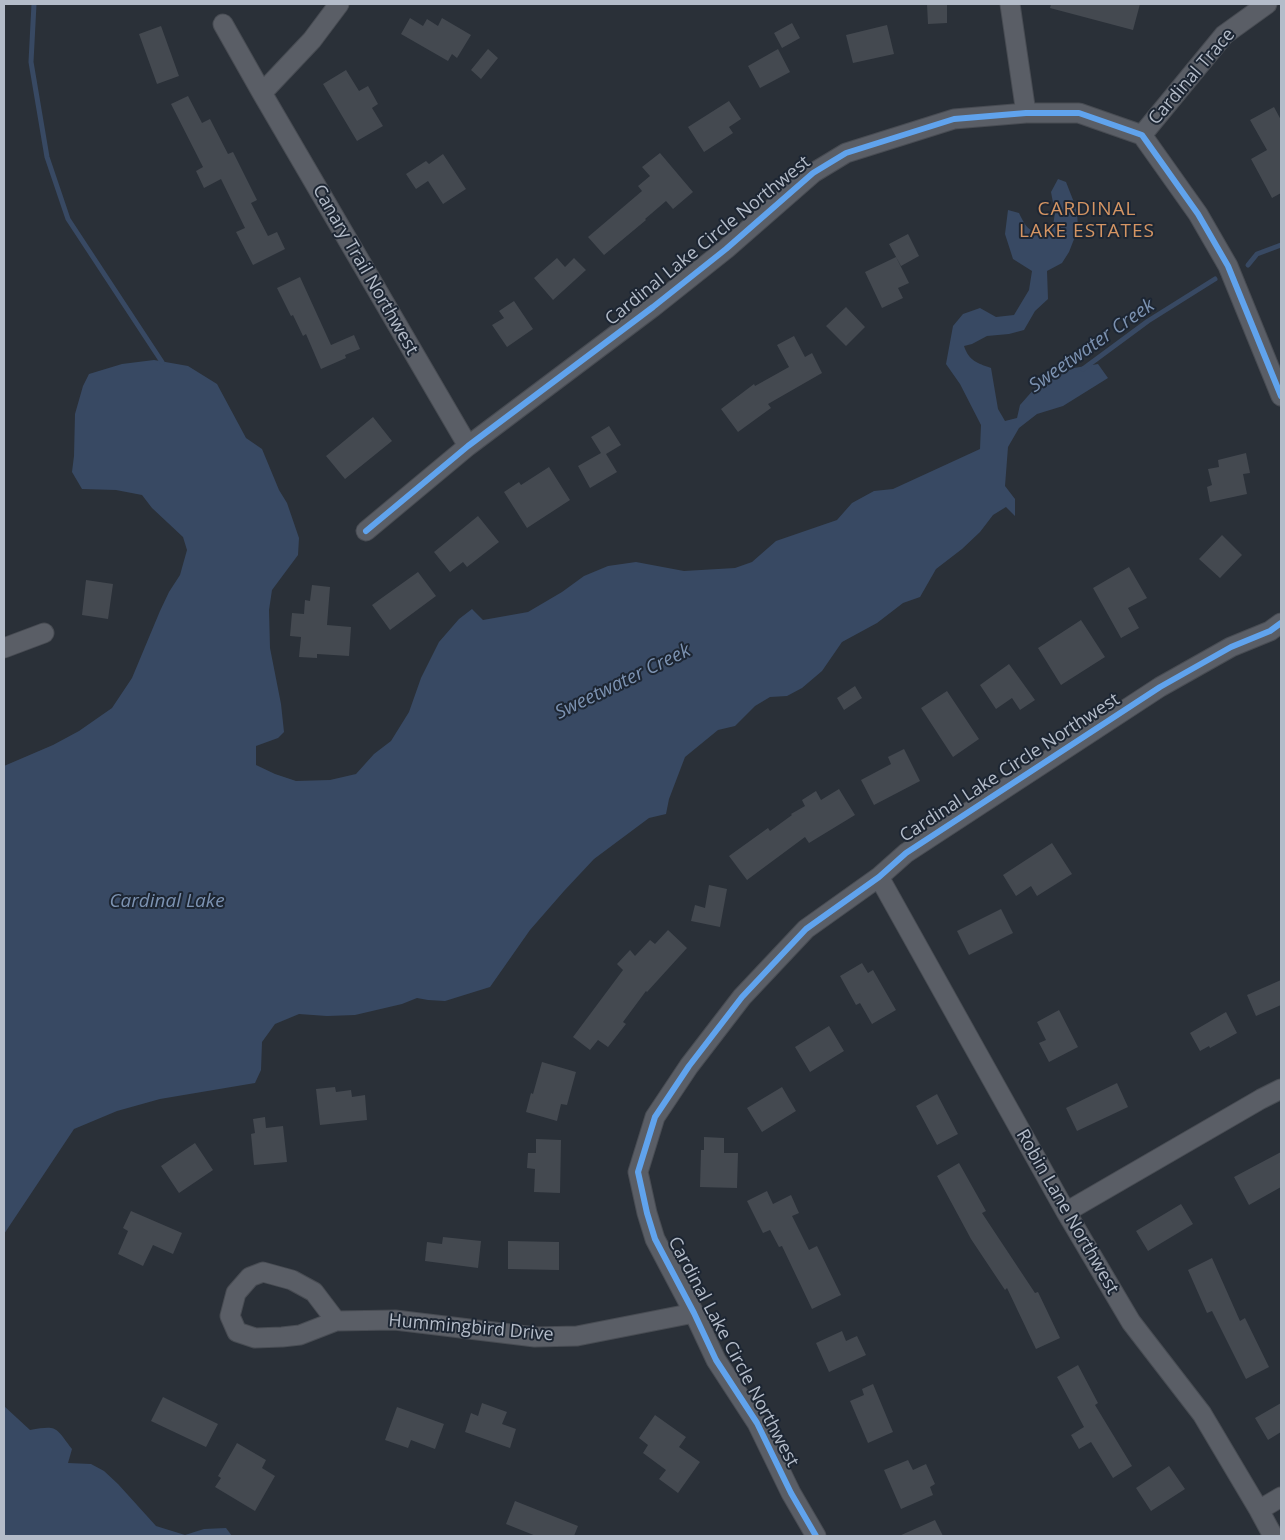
<!DOCTYPE html>
<style>
body{margin:0}
#map{position:relative;width:1285px;height:1540px;overflow:hidden;background:#2a3038;font-family:"Open Sans",sans-serif}
canvas{display:block}
.frame{position:absolute;inset:0;border:5px solid #b4bcc9;pointer-events:none}
</style>
<div id="map">
<canvas width="1285" height="1540"></canvas>
<div class="frame"></div>
</div>
<script>
const ctx = document.querySelector('canvas').getContext('2d');
ctx.lineJoin = 'round';
function fill(path, color) { ctx.fillStyle = color; ctx.fill(path, 'evenodd'); }
function strokePath(path, color, width, dash) { ctx.strokeStyle = color; ctx.lineWidth = width; ctx.lineCap = dash ? 'butt' : 'round'; ctx.setLineDash(dash || []); ctx.stroke(path); }
function label(font, color, halo, rows, align = 'center') {
  ctx.font = font + ' "Open Sans",sans-serif'; ctx.lineWidth = 4; ctx.setLineDash([]); ctx.textBaseline = 'middle'; ctx.strokeStyle = halo; ctx.fillStyle = color; for (const [text, x, y, turn = 0] of rows) {
    ctx.save(); ctx.translate(x, y); ctx.rotate((+turn || 0) * Math.PI / 180); ctx.textAlign = isNaN(turn) ? turn : align; if (halo) ctx.strokeText(text, 0, 0); ctx.fillText(text, 0, 0); ctx.restore();
  }
}
const water = new Path2D(`
 M1058,179L1066,182L1077,210L1078,229L1069,252L1062,263L1047,271L1048,299L1035,311L1024,330L1009,334L987,336L972,344L964,346C969,361 977,363 991,368L998,409L1005,421L1017,418L1020,405L1035,388L1051,378L1074,368L1098,364L1108,378L1063,406L1037,414L1019,428L1008,447L1005,486L1015,499V516L1006,507L993,515L980,532L962,549L936,569L920,597L903,603L877,623L842,642L822,671L802,688L787,696L770,697L755,706L735,726L718,730L685,757L669,799L666,814L649,818L594,859L564,891L530,930L490,987L445,1001L428,1000L417,998L402,1004L355,1015L327,1016L299,1014L275,1024L262,1042L261,1070L255,1083L160,1099L117,1111L74,1129L4,1234V766L53,745L79,731L112,708L132,678L160,611L169,592L180,575L187,550L183,537L152,508L142,495L116,490L82,489L72,472L74,456L75,414L83,386L89,374L122,364L154,360L188,366L217,384L246,438L262,449L279,490L287,503L299,538L298,555L272,590L269,610L270,648L281,704L284,732L278,738L256,746V765L275,774L296,781L330,780L356,774L374,754L391,741L409,712L421,678L439,642L459,619L472,609L483,620L528,612L562,592L584,576L608,566L636,562L684,571L735,568L752,562L776,541L837,520L852,503L874,491L893,489L980,449L981,425L960,384L946,364L953,326L963,314L980,308L996,317L1014,315L1029,290L1032,271L1013,259L1005,234L1008,210L1019,213C1028,232 1031,233 1052,231L1055,213L1051,192Z
 M4,1406L30,1430C58,1425 55,1427 72,1449L68,1463L91,1464L104,1471L118,1484L156,1526L185,1535L204,1529L226,1528L232,1536H4Z`);
const stream = new Path2D(`
 M34,4L31,62L47,157L68,219L162,362
 M1248,265L1257,254L1281,245
 M1083,369L1148,321L1215,279`);
const building = new Path2D(`
 M927,4H947V23L928,24Z
 M1051,4H1140L1133,30L1050,8Z
 M410,18L423,26L427,19L438,26L442,18L471,35L457,58L452,54L448,61L401,34Z
 M792,23L800,38L782,48L774,33Z
 M887,25L894,54L853,63L846,35Z
 M161,26L179,76L157,84L139,34Z
 M488,49L498,58L481,79L471,70Z
 M778,49L790,72L760,88L748,66Z
 M346,70L359,91L368,86L378,104L372,108L383,126L357,141L323,84Z
 M188,96L202,123L210,119L228,154L233,152L257,200L251,203L268,236L277,232L285,249L253,265L236,232L245,228L221,179L204,188L196,171L203,167L171,104Z
 M729,101L741,119L729,127L733,133L704,152L688,127Z
 M1274,107L1281,120V193L1272,198L1251,159L1267,150L1250,120Z
 M660,153L693,192L673,209L666,201L645,219L646,220L604,255L588,237L642,191L638,186L650,176L642,167Z
 M443,154L466,189L443,204L428,181L416,189L406,174L426,161L429,164Z
 M908,234L919,256L901,266L889,244Z
 M896,257L909,283L898,288L903,298L882,308L865,272Z
 M557,258L565,267L574,258L586,270L553,300L534,278Z
 M300,277L331,345L354,335L360,349L345,355L346,358L321,369L306,334L303,336L293,315L291,316L277,288Z
 M514,301L533,329L507,347L492,325L504,318L499,311Z
 M846,307L865,327L846,346L826,326Z
 M794,336L805,357L812,353L822,373L768,404L771,408L738,432L721,409L754,384L755,386L789,367L777,345Z
 M373,417L392,441L345,479L326,456Z
 M609,426L621,445L606,454L617,472L590,488L578,466L601,453L591,437Z
 M1246,453L1250,473L1243,474L1247,494L1210,502L1207,487L1212,485L1208,469L1219,467L1218,460Z
 M549,467L570,500L527,528L504,492L519,482L521,485Z
 M478,516L499,542L467,567L463,562L450,572L434,552Z
 M1222,535L1242,555L1220,578L1199,559Z
 M1129,567L1147,598L1128,608L1139,628L1121,638L1093,588Z
 M418,572L436,596L390,630L372,605Z
 M86,580L113,584L108,619L82,615Z
 M312,585L330,587L327,625L351,627L349,656L317,654V658L299,657L301,637L290,636L292,613L304,614L305,600L310,601Z
 M1081,620L1105,657L1061,685L1038,648Z
 M1009,664L1035,700L1020,710L1012,698L996,709L980,685Z
 M855,686L862,698L844,710L837,698Z
 M947,691L979,739L953,757L921,708Z
 M904,749L920,781L874,805L861,780L891,764L888,757Z
 M839,789L855,815L809,843L805,837L747,880L729,856L768,828L770,831L792,815L791,814L805,806L802,800L816,791L821,800Z
 M1052,843L1072,874L1037,896L1031,886L1016,896L1003,875Z
 M709,885L727,889L720,927L691,921L695,905L705,908Z
 M1001,909L1013,933L969,955L957,931Z
 M668,930L687,948L647,992L646,991L623,1022L626,1024L608,1047L598,1040L590,1050L573,1037L623,970L617,964L630,950L635,956L650,940L655,944Z
 M862,963L868,973L873,970L896,1010L872,1024L860,1003L856,1005L840,976Z
 M1281,980V1005L1256,1016L1247,995Z
 M1059,1010L1078,1047L1049,1062L1039,1043L1046,1040L1037,1022Z
 M1226,1012L1237,1033L1210,1048L1209,1046L1200,1051L1190,1033Z
 M829,1026L844,1051L810,1072L795,1047Z
 M542,1062L576,1072L567,1105L561,1104L557,1121L526,1112L531,1093L533,1094Z
 M1117,1083L1128,1107L1077,1131L1066,1108Z
 M335,1087L336,1092L351,1090L352,1097L365,1095L367,1120L320,1125L316,1089Z
 M782,1087L796,1111L762,1132L747,1108Z
 M937,1094L958,1134L937,1145L916,1106Z
 M265,1117L266,1128L283,1126L287,1162L254,1165L251,1134L255,1133L253,1119Z
 M704,1137L724,1138V1153H738L737,1188L700,1187L701,1150H704Z
 M536,1139L561,1140L560,1193L534,1192L535,1169L527,1168L528,1153H536Z
 M195,1143L213,1170L179,1193L161,1166Z
 M1281,1152V1187L1249,1205L1234,1177Z
 M959,1163L986,1211L982,1213L1035,1293L1038,1292L1060,1338L1036,1349L1007,1288L1005,1290L971,1239L937,1176Z
 M767,1191L773,1204L791,1195L799,1213L792,1216L809,1250L817,1246L841,1295L812,1309L782,1246L779,1247L770,1230L763,1233L747,1201Z
 M1181,1204L1193,1224L1148,1251L1136,1231Z
 M131,1211L182,1233L173,1254L153,1245L143,1266L118,1254L128,1231L123,1228Z
 M443,1237L481,1241L478,1268L425,1261L427,1242L442,1244Z
 M508,1241L559,1242V1270L508,1269Z
 M1212,1258L1240,1321L1245,1318L1269,1367L1246,1379L1212,1311L1207,1313L1188,1270Z
 M842,1331L846,1341L857,1336L866,1355L829,1372L816,1343Z
 M1078,1365L1098,1403L1095,1405L1132,1466L1113,1478L1091,1442L1079,1449L1071,1435L1084,1427L1057,1377Z
 M873,1384L893,1432L868,1443L850,1401L864,1395L862,1389Z
 M163,1397L218,1424L206,1447L151,1421Z
 M482,1403L507,1412L502,1424L516,1429L510,1448L465,1432L471,1413L478,1416Z
 M1281,1403V1432L1268,1440L1255,1418Z
 M397,1407L444,1424L435,1449L411,1440L408,1448L385,1440Z
 M655,1415L686,1437L679,1447L700,1462L678,1493L659,1479L666,1470L643,1453L648,1445L639,1438Z
 M237,1443L266,1460L262,1468L275,1476L255,1511L215,1487L221,1478L218,1476Z
 M908,1460L913,1470L926,1464L935,1484L930,1487L933,1495L901,1509L884,1470Z
 M1169,1466L1185,1489L1151,1511L1136,1488Z
 M515,1501L578,1526L574,1536H536L506,1524Z
 M935,1520L943,1536H899Z`);
const minor = new Path2D(`
 M1010,4L1026,113
 M223,24L262,93L468,446
 M262,93L312,40L339,4
 M1142,135L1224,35L1267,4
 M366,531L468,446L653,307L726,249L813,173L846,153L954,119L1026,113H1079L1142,135L1198,214L1228,266L1281,396
 M4,648L44,633
 M879,877L1066,1212L1131,1322L1202,1414L1259,1510L1273,1536
 M1066,1212L1261,1099L1281,1089
 M336,1321L314,1292L292,1280L263,1272L250,1277L236,1293L230,1316L237,1332L255,1338L282,1337L300,1335L336,1321L395,1320L535,1337L577,1336L694,1313
 M1259,1510L1281,1497
 M816,1536L791,1493L757,1423L716,1360L694,1313L655,1239L647,1213L638,1172L655,1117L689,1066L742,997L806,929L879,877L906,853L1160,687L1231,647L1270,631L1281,623`);
const cycleway = new Path2D(`
 M366,531L468,446L653,307L726,249L813,173L846,153L954,119L1026,113H1079L1142,135L1198,214L1228,266L1281,396
 M816,1536L791,1493L757,1423L716,1360L694,1313L655,1239L647,1213L638,1172L655,1117L689,1066L742,997L806,929L879,877L906,853L1160,687L1231,647L1270,631L1281,623`);
const streetNames = [
 ["Cardinal Trace",1192,77,-49],
 ["Cardinal Lake Circle Northwest",708,241,-39],
 ["Canary Trail Northwest",365,270,60],
 ["Cardinal Lake Circle Northwest",1010,768,-33],
 ["Robin Lane Northwest",1067,1212,60],
 ["Hummingbird Drive",471,1328,5],
 ["Cardinal Lake Circle Northwest",733,1352,62]
];
const neighbourhoodNames = [
 ["CARDINAL",1087,210],
 ["LAKE ESTATES",1087,232]
];
const waterNames = [
 ["Sweetwater Creek",1092,346,-35],
 ["Sweetwater Creek",623,682,-26],
 ["Cardinal Lake",167,902]
];
fill(water, '#384963');
strokePath(stream, '#384963', 5);
fill(building, '#444950');
strokePath(minor, '#484c53', 21);
strokePath(minor, '#5a5e66', 19);
strokePath(cycleway, '#60a3ed', 6);
label('18px', '#b4bcc9', '#1d2633', streetNames);
ctx.letterSpacing = '1px';
label('19px', '#d59563', '#1d2633', neighbourhoodNames);
ctx.letterSpacing = '0px';
label('italic 19px', '#7c92b1', '#1d2633', waterNames);
</script>
